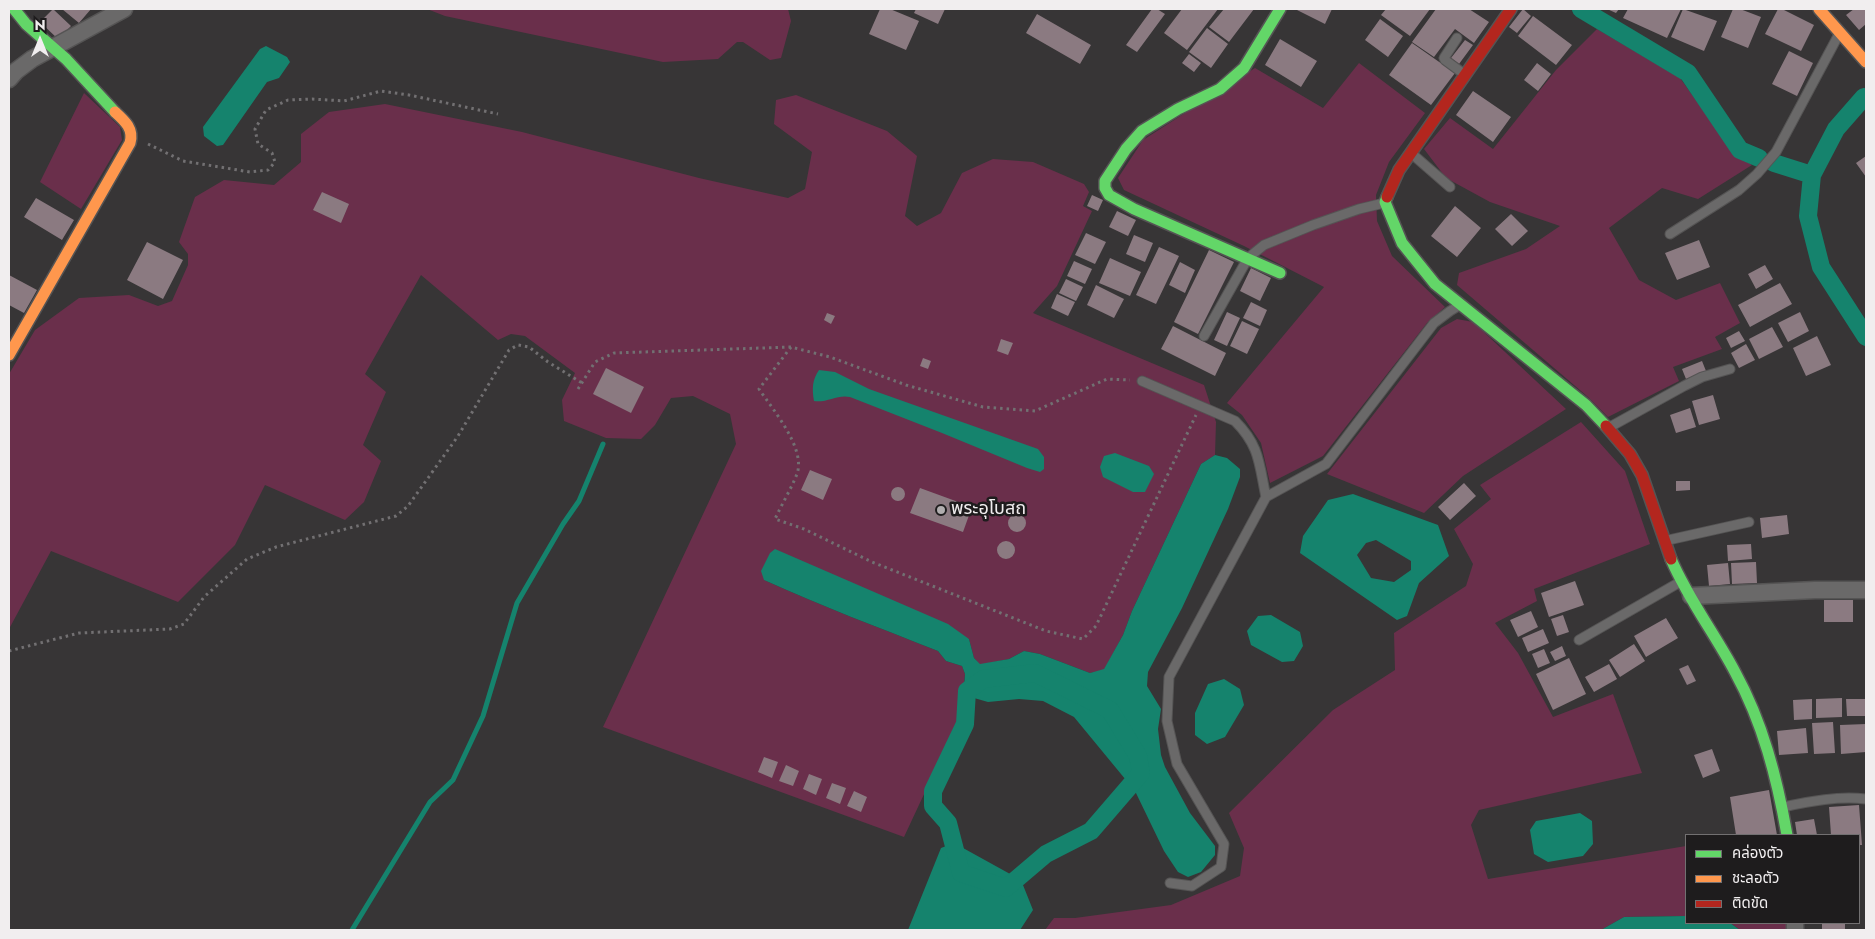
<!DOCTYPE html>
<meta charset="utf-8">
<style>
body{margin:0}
#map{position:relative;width:1875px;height:939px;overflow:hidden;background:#373536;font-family:Jost,"Noto Sans Thai",sans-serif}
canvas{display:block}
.frame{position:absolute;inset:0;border:10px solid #f1eeef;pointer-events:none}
.legend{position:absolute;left:1685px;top:834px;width:175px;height:90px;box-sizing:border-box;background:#1e1c1d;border:1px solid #727071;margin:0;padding:6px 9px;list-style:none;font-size:15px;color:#f1eeef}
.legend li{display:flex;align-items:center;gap:10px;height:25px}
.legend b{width:25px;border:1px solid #727071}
.north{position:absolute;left:15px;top:15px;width:50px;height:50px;-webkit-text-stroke:4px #1e1c1d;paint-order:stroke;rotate:0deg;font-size:14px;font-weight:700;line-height:20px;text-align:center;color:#f1eeef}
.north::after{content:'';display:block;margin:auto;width:18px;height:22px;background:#f1eeef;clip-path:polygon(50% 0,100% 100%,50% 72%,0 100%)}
</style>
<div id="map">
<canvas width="1875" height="939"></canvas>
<div class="frame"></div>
<ul class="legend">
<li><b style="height:6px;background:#63d668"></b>คล่องตัว</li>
<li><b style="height:6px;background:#ff974d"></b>ชะลอตัว</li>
<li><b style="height:6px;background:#b3261e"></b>ติดขัด</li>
</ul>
<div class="north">N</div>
</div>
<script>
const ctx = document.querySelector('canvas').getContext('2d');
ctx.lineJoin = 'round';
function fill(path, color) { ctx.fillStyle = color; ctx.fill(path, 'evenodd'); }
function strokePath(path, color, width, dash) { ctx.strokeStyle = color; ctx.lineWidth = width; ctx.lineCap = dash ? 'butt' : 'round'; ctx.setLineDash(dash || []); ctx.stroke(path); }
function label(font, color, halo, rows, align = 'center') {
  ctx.font = font + ' Jost,"Noto Sans Thai",sans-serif'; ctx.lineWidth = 5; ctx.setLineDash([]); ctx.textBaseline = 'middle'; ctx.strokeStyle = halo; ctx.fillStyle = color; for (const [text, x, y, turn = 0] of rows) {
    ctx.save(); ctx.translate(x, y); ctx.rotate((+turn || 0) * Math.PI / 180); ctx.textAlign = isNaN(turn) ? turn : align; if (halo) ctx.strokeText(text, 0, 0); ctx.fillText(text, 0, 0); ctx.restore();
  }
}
const green = new Path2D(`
 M427,9H788L791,21L781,58L770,60L743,42H737L718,59L663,62L445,16Z
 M1597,29L1680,78L1734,153L1752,165L1698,199L1662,188L1609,228L1639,280L1676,300L1720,283L1740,323L1715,337L1722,349L1673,367L1679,381L1608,417L1588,397L1457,285L1459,273L1526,249L1560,226L1490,202L1446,178L1424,149L1450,118L1493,149L1556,70Z
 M1359,63L1425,113L1389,162L1376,195L1377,221L1392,256L1445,307L1427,323L1323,456L1270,483L1261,443L1242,415L1227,403L1324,287L1244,246L1124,190L1118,178L1143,140L1255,68L1323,108Z
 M84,93L120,127L122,140L81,209L40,182Z
 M796,95L887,131L917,156L905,216L917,226L941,213L962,173L993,159L1033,162L1084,184L1089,192L1083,206L1092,211L1057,286L1033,313L1204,385L1216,422L1215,455L1201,464L1132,611L1123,635L1104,670L1090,673L1040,654L1024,651L1009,659L980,665L974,658L969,639L764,580C821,606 880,628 938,651L946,661L962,666L965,674L960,717L904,837L603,727L736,444L730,414L693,396L671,398L655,425L641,439L606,438L564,421L562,400L575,373L525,336L511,334L498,340L421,275L365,374L386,392L363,445L381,461L364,502L345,520L265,485L235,545L178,602L51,551L9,629V374L35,330L79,298L129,295L158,306L172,301L188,265V254L179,242L195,197L224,180L274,185L301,162V134L329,112L385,104L522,132L699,178L788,198L805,189L812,152L774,124L776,100Z
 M1457,319L1473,322L1566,409L1463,476L1424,513L1327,474L1441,328Z
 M1581,422L1625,471L1650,544L1534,589L1537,601L1495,623L1518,653L1553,717L1613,694L1642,773L1479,810L1471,825L1488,879L1686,846V916L1624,917L1601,930H1045L1054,918H1075L1171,905L1240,876L1244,848L1229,813L1333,710L1395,670L1394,633L1466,586L1473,564L1454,529L1491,499L1480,485Z
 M1730,923H1787V930H1740Z`);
const water = new Path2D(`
 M266,46L287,57L290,62L279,78L267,82L223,145L217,146L204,136L203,127L260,49Z
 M819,370L835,372L869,389L1038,449L1044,457V469L1040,472L1027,468L942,433L850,397C838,394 827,403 814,401C812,389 812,380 819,370Z
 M1115,453L1149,466L1154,474L1145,492H1133L1103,477L1100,467L1104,456Z
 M1215,455L1227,458L1240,469V477L1228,509L1182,608L1148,672L1147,686L1161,709L1158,729L1161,755L1165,767L1190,813L1215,846V855L1201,872L1188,877L1178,872L1164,851L1135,791L1074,717L1043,701L1019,699L988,702L974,698L964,687L965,674L962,666L946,661L938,651C880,628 821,606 764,580L761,571L770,553L775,549L948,624L969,639L974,658L980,664L1009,659L1024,651L1040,654L1090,673L1104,669L1123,635L1132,611L1201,464Z
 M1353,494L1438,525L1449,556L1419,583L1407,616L1397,620L1300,553L1303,536L1328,500ZM1376,540L1411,561V570L1394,582L1371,578L1357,555L1366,543Z
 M1271,615L1300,632L1303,646L1294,661L1282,662L1251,645L1247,631L1258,616Z
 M1224,679L1240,689L1244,705L1225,737L1207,744L1195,735V713L1208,684Z
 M1580,813L1592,821L1593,844L1583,856L1548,862L1534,854L1530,830L1536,821Z
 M954,843L1021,880L1033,910L1020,930H908L941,848Z
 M1686,916V923H1730L1740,930H1601L1624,917Z`);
const stream = new Path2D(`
 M352,930L430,802L453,780L483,716L517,603L563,524L579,501L603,444`);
const canal = new Path2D(`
 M1581,9L1688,73L1740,150L1759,158
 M1864,97L1836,129L1812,175L1808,216L1821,267L1866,337
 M1774,163L1812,175
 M1035,673L1110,710L1138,756L1141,773L1091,831L1046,854L1006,888L961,873L948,823L933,806V791L965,724L967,691L983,679Z`);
const building = new Path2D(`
 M53,9L71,26L58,39L40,22Z
 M62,9H91L79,23Z
 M880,9H890L919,21L906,50L869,34Z
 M916,9H945L938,24L914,13Z
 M1152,9H1157L1165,14L1137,52L1126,45Z
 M1182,9H1218L1187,50L1164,33Z
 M1224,9H1254L1229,42L1209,27Z
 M1298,9H1332L1325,24L1297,10Z
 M1386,9H1430L1410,36L1381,15Z
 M1436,9H1469L1489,22L1474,43L1455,29L1434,57L1412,42Z
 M1523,9L1531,16L1517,33L1509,27Z
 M1607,9H1619L1616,13Z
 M1628,9H1681L1667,38L1623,18Z
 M1683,9L1717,21L1704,51L1671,37Z
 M1733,9H1740L1761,17L1748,48L1721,37Z
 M1778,9H1782L1814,25L1801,51L1765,34Z
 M1854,9H1866V24L1859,30L1846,15Z
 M1037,14L1091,45L1080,64L1026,33Z
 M1533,16L1572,45L1556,65L1518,36Z
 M1380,19L1403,36L1388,57L1365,40Z
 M1207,28L1228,44L1211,68L1189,52Z
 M1280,39L1317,61L1301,87L1265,65Z
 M1465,40L1473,45L1459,64L1451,58Z
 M1412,43L1455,73L1431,105L1389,75Z
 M1789,51L1813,63L1797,96L1772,84Z
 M1189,54L1201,63L1194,72L1182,63Z
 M1537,63L1551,74L1538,91L1524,80Z
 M1473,91L1511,117L1493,142L1456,115Z
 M1866,156V177L1856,163Z
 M322,192L349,204L341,223L313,210Z
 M1092,195L1103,200L1098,211L1087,206Z
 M36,198L74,220L62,240L24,217Z
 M1455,206L1481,228L1457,257L1431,236Z
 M1117,211L1136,220L1128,236L1109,227Z
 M1511,214L1528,231L1512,246L1495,229Z
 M1086,233L1106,242L1095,264L1075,255Z
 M1134,235L1153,243L1145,262L1126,254Z
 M1699,240L1710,267L1677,280L1665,253Z
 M147,242L183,260L163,299L127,280Z
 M1159,247L1179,256L1156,304L1136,295Z
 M1209,250L1234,262L1198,334L1174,322Z
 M1110,258L1141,272L1130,296L1099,283Z
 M1074,261L1092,269L1085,284L1067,276Z
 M1180,262L1195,270L1185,293L1169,285Z
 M1765,265L1773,279L1756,289L1748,274Z
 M1251,268L1271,278L1260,301L1240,291Z
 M9,275L37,290L24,313L9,305Z
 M1066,279L1083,287L1076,301L1059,293Z
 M1780,283L1792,304L1750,327L1738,305Z
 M1096,285L1124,299L1114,318L1087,305Z
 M1057,294L1075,302L1068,316L1051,308Z
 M1251,302L1267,310L1260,326L1243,318Z
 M1227,312L1240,318L1227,346L1214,340Z
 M1800,312L1809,331L1788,342L1778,323Z
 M827,313L835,316L831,324L824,320Z
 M1242,321L1259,329L1247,354L1230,346Z
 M1173,326L1226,353L1215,376L1161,349Z
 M1772,327L1783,347L1759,359L1749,339Z
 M1739,331L1745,341L1731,348L1726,338Z
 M1817,336L1831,365L1806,376L1793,348Z
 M1001,339L1013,343L1008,355L997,351Z
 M1746,344L1755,360L1739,368L1731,353Z
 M923,358L931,361L928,369L920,366Z
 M1702,361L1706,371L1686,379L1682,369Z
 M606,368L644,387L631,413L593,394Z
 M1713,395L1720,419L1699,425L1692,401Z
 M1690,408L1696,427L1676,433L1670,415Z
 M810,470L832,479L823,500L801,490Z
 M1676,481H1690V490L1676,491Z
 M1464,483L1476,496L1450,520L1438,507Z
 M891 494a7 7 0 1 1 14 0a7 7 0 1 1-14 0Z
 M920,488L972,507L963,532L910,513Z
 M1008 523a9 9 0 1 1 18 0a9 9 0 1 1-18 0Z
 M1787,515L1789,534L1762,538L1760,518Z
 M997 550a9 9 0 1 1 18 0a9 9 0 1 1-18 0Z
 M1751,544L1752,559L1728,561L1727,545Z
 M1756,562L1757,583L1732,584L1731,563Z
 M1728,563L1730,584L1709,586L1707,565Z
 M1575,581L1584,605L1549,617L1541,593Z
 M1824,600H1853V622H1824Z
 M1531,611L1538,627L1518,637L1510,620Z
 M1563,615L1569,632L1557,636L1551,619Z
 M1666,618L1678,638L1646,657L1634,636Z
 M1543,629L1549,643L1528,652L1522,638Z
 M1634,644L1645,661L1620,677L1609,660Z
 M1562,646L1566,656L1555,661L1550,652Z
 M1544,649L1550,663L1538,668L1532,654Z
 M1569,658L1586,694L1553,710L1536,674Z
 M1609,664L1617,679L1594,692L1585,677Z
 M1688,665L1696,681L1687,685L1679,669Z
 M1842,698V717L1816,718V699Z
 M1812,699V719L1794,720L1793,700Z
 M1846,699H1866V716H1847Z
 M1833,722L1835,753L1814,754L1812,723Z
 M1866,724V752L1841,754L1840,725Z
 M1806,728L1808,753L1779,755L1777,731Z
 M1712,749L1720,771L1703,778L1694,755Z
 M764,757L778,762L772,778L758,772Z
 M786,765L799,771L793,786L779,781Z
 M809,774L822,779L816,795L803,789Z
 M832,783L846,788L840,804L826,798Z
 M1769,790L1777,835H1736L1730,797Z
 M854,791L867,797L861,812L847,806Z
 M1859,805L1862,845H1859V835H1831L1829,807Z
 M1814,819L1817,835H1797L1795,822Z
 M1822,923H1845V930H1822Z`);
const path = new Path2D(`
 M148,144L183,161L250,172L268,170L275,162L272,153L258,144L255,129L266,110L288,100L312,99L344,101L381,91L409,95L498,114
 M791,347L759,389C773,410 806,448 797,474C791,489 782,504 775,519L804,529L872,562L1046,631L1083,639L1096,626L1196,415
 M578,389L595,362L614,353L791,347L830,357L906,385L983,407L1035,411L1107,379L1130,380
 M9,651L79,633L170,629L184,624L204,597L247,559L276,547L396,516L408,506L458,436L509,350L518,345L529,347L548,362L582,383`);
const lane = new Path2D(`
 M1457,38L1444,58L1445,60L1464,74
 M1411,153L1450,187
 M1670,234L1739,190L1757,174L1776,152L1838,36
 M1204,336L1248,258L1264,245L1313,225L1359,209L1384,203
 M1142,381L1235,421C1260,446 1259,464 1266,497
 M1608,428L1684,386L1702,377L1730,369
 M1664,541L1749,522
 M1579,640L1680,582
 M1783,807C1811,801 1838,796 1866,799
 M1170,883L1192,886L1221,867L1224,844L1177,764L1167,721L1169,677L1266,497L1326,464L1434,323L1450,311L1460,305`);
const street = new Path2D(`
 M9,79L16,71L32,59L124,9
 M1691,596L1815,590H1866
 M1795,923V930`);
const fast = new Path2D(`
 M14,9L26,24L66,59L115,112
 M1280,9L1244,68L1220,89L1178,109L1142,131L1126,149L1105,181V188L1109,195L1134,209L1280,273
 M1387,197L1385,202L1402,243L1435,284L1586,405L1606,426
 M1671,559C1688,599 1715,634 1735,672C1763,723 1777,778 1787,835`);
const slow = new Path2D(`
 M1819,9L1866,62
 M9,355L130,143C134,129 125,121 115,112`);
const jam = new Path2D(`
 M1387,197L1399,170L1511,9
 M1606,426L1630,454L1642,475L1671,559`);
const markers = [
 [941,510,5,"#b0adae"]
];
const poiNames = [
 ["พระอุโบสถ",951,510]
];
fill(green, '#6a2f4b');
fill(water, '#15836d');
strokePath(stream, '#15836d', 5);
strokePath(canal, '#15836d', 18);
fill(building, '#8b7a81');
strokePath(lane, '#555454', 11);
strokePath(street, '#555454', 19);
strokePath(fast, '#555454', 14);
strokePath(slow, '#555454', 14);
strokePath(jam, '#555454', 14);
strokePath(path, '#727072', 3, [2.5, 4]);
strokePath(lane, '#6a6969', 9);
strokePath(street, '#6a6969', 16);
strokePath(fast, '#63d668', 11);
strokePath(slow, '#ff974d', 11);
strokePath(jam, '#b3261e', 11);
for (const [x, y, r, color] of markers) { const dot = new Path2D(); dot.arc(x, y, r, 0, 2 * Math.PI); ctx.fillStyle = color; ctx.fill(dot); strokePath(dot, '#1e1c1d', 2); }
label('18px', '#f1eeef', '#1e1c1d', poiNames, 'left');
</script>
